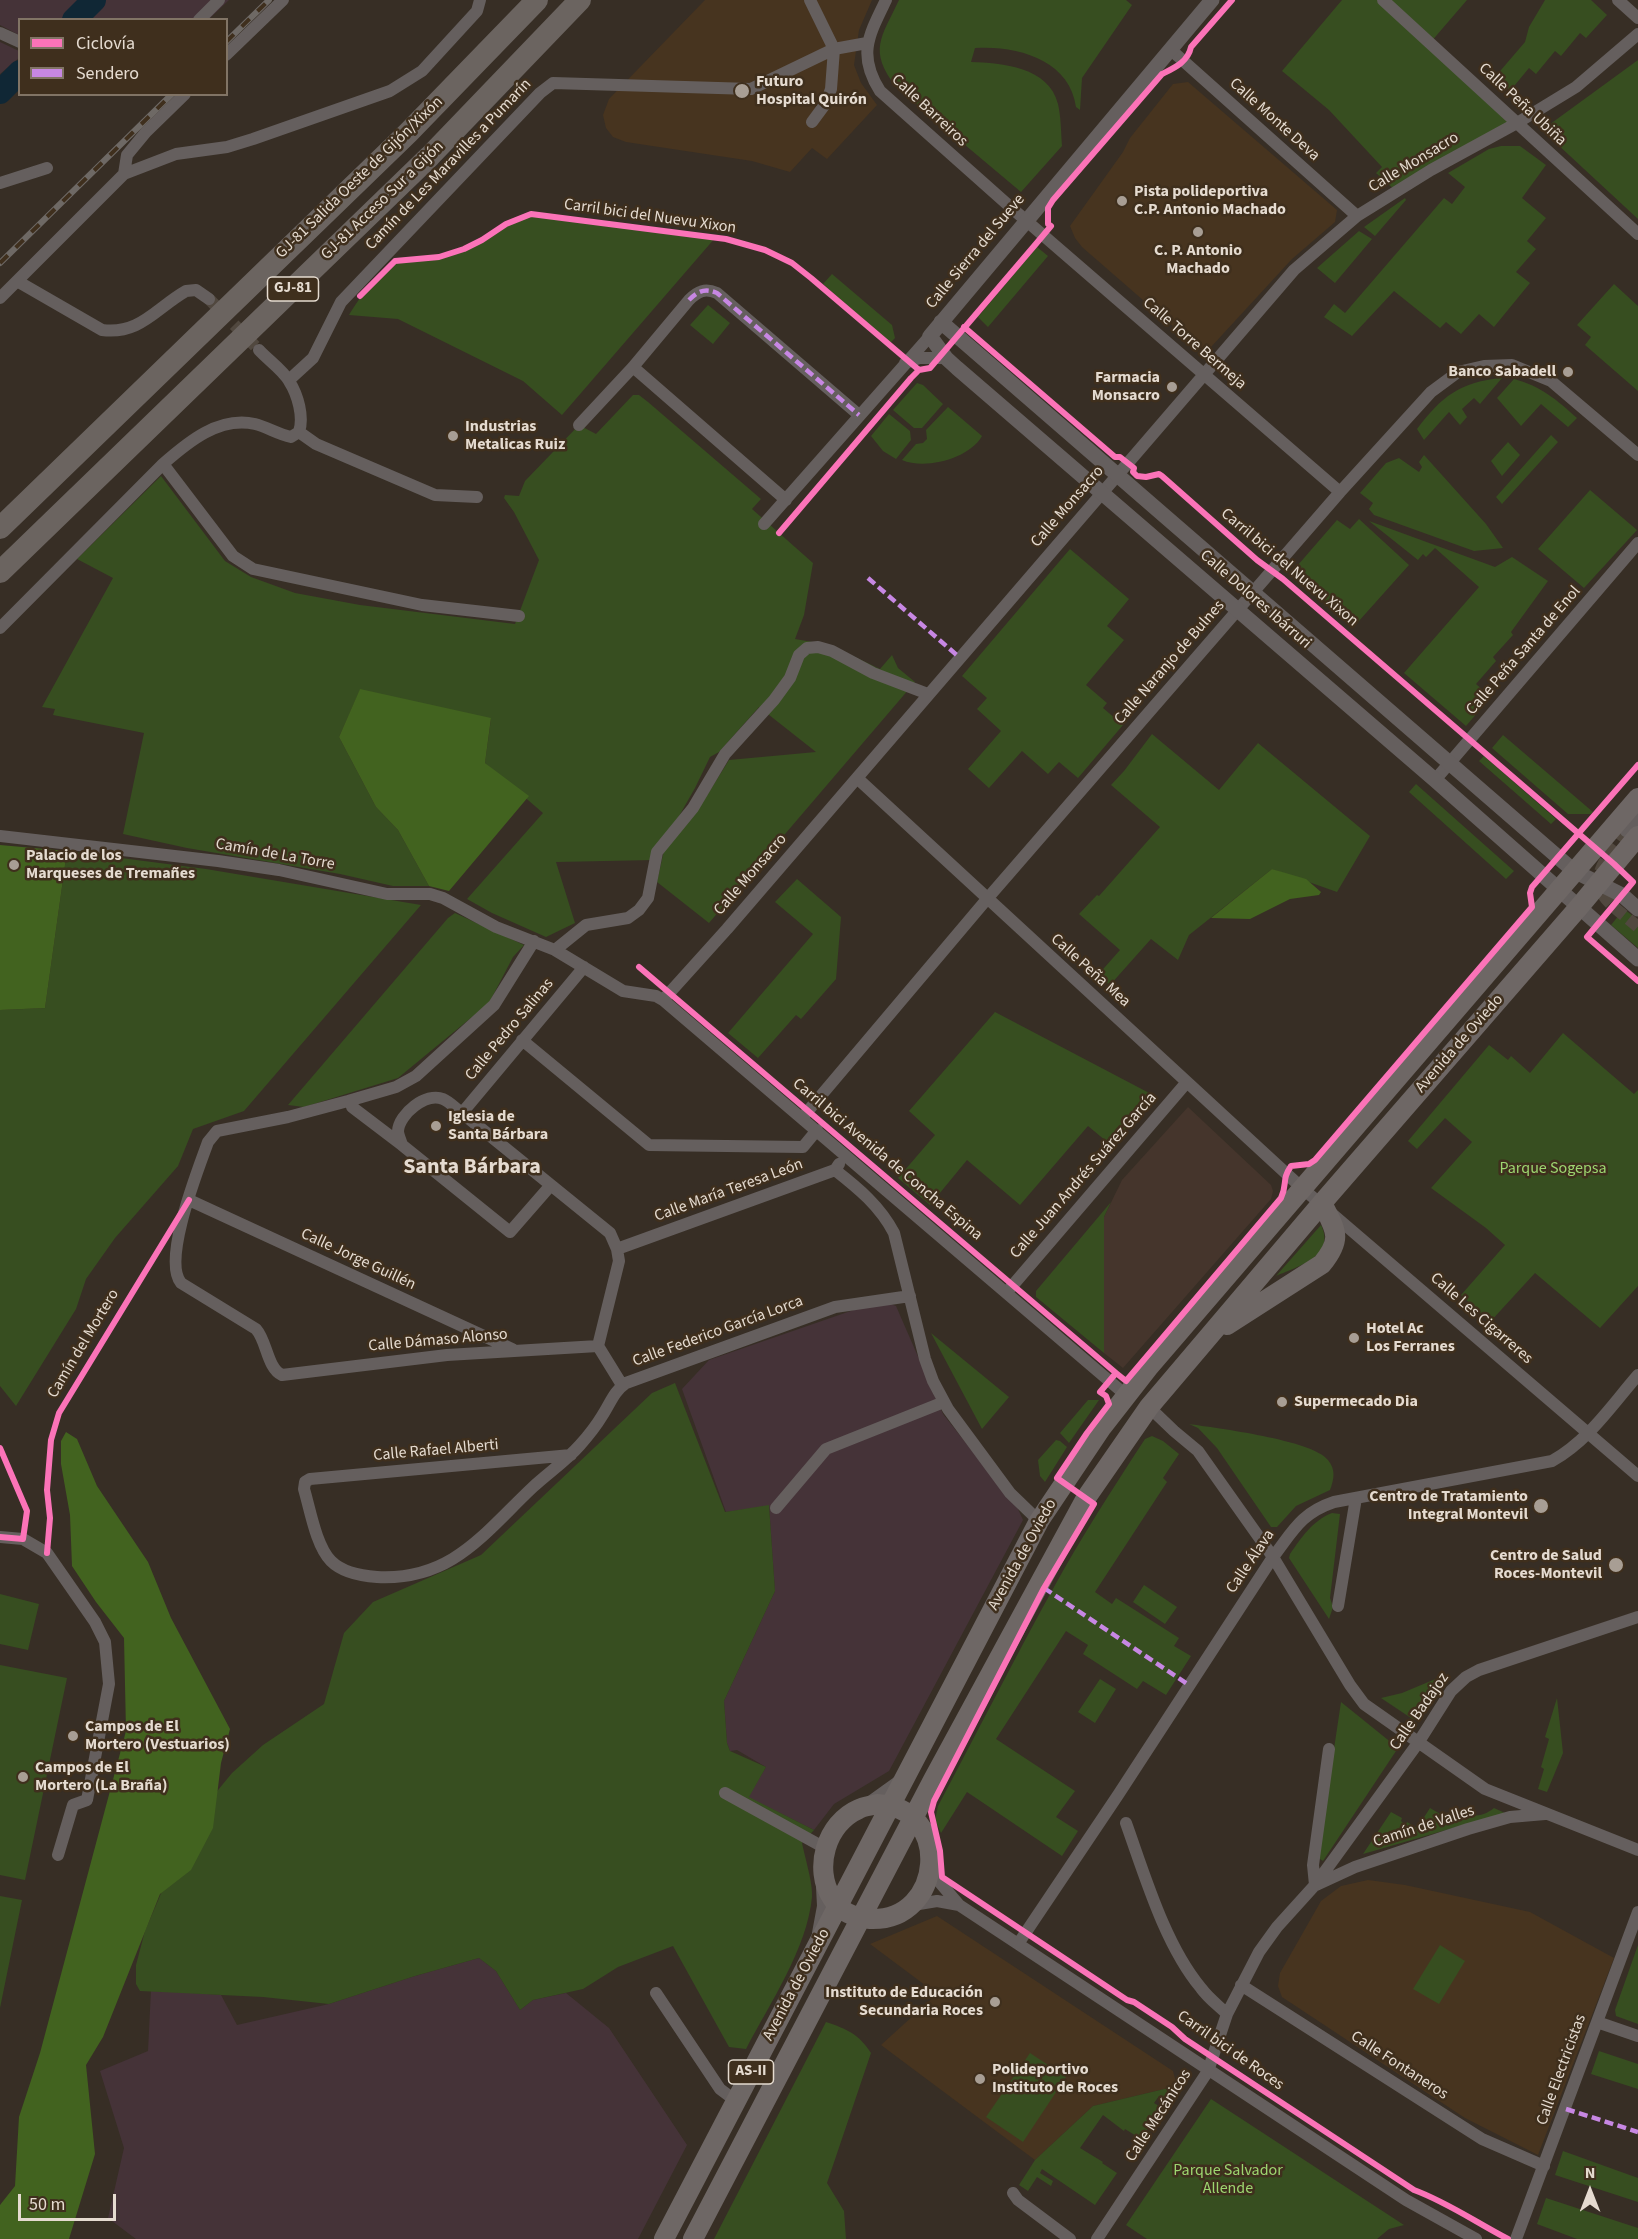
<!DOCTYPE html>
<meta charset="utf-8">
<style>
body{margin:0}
#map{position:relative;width:1638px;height:2239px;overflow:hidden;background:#372e25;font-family:"Source Sans 3",sans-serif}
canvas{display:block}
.legend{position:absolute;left:18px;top:18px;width:210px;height:78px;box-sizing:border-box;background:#3f2f1d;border:2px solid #817465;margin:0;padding:8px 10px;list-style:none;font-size:18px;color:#e5dbd0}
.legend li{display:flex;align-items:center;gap:12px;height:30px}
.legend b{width:30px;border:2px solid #817465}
.north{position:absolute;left:1560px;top:2161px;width:60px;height:60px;-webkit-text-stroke:4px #3f2f1d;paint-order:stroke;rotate:0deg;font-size:16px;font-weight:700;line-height:24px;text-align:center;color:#e5dbd0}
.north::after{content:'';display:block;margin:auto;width:21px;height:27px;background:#e5dbd0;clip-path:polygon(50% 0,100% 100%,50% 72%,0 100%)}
.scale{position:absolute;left:18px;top:2194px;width:98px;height:27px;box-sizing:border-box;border:3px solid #e5dbd0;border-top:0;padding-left:8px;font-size:18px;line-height:21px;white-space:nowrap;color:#e5dbd0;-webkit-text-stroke:4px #3f2f1d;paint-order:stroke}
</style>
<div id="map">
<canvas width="1638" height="2239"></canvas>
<ul class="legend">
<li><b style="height:8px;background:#fb73b8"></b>Ciclovía</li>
<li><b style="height:8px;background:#c787e3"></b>Sendero</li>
</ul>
<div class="north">N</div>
<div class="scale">50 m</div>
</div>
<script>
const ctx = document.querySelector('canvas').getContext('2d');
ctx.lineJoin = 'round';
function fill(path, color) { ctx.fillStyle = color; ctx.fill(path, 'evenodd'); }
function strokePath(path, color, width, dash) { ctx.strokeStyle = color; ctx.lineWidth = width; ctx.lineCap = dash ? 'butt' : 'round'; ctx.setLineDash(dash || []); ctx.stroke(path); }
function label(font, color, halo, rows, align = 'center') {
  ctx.font = font + ' "Source Sans 3",sans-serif'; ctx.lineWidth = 5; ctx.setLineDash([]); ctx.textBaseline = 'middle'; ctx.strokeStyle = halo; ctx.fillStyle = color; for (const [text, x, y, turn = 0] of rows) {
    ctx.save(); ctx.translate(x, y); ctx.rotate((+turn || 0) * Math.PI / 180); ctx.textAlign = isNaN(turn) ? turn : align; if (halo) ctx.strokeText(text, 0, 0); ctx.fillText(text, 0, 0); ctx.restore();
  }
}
const commercial = new Path2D(`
 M1188,1107L1271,1185L1273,1191L1271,1199L1123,1368L1104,1353V1217L1122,1180Z`);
const industrial = new Path2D(`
 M0,0H229L209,19L20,20L19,35L0,25Z
 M0,42L19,51L20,57L0,74Z
 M888,1303L896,1306L943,1414L1018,1509L1023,1520L889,1771L834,1804L814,1830L748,1797L766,1767L737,1750L730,1751L727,1743L724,1701L775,1591L769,1506L726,1512L682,1389L709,1360L868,1305Z
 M479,1958L496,1971L520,2010L533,2000L566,1993L609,2028L687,2145L638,2239H136L108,2218L124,2148L100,2071L148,2051L151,1990L221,1995L237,2025L329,2004L415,1976Z`);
const built = new Path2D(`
 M705,0H872L859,30L854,65L861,83L877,105L827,159L812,148L790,172L752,161L626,142L613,137L606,128L603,115L609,99Z
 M1188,82L1337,210L1335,222L1292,259L1211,347L1205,349L1197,347L1082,247L1075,238L1070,226L1123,152L1130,138L1173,84Z
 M1368,1880L1405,1885L1530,1912L1614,1958L1538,2155L1465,2118L1282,1997L1278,1986L1280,1973L1321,1901L1341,1886Z
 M937,1916L1173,2071L1177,2086L1093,2106L1035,2160L881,2045L937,1994L870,1944Z`);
const green = new Path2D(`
 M899,0H1126L1132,5L1082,78L1080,110L1076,107C1070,60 1017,45 975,48L971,62C1002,63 1049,67 1058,104C1061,117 1061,132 1062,146L1021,192L896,87C868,50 881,38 899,0Z
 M1342,0H1467L1430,43L1517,123L1396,191L1376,173L1382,167L1329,110L1282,71Z
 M1545,0H1591L1607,15L1586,38L1580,33L1561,56L1555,51L1536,74L1529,68L1510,91L1495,77L1525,42L1529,27Z
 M1638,60V219L1542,130Z
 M1501,146H1520L1546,165L1522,198L1546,218L1527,241L1536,249L1516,272L1530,283L1494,327L1479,314L1461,334L1446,322L1440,328L1394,291L1352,336L1324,317L1334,304L1345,313L1444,198L1452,204L1465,187L1448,173L1489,149Z
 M1405,198L1406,200L1375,236L1364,227Z
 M531,214L715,238L562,415L523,381L398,319L349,315C358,300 379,270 394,262C401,258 429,259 439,257C473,249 498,225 531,214Z
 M1359,231L1372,239L1335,283L1317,268Z
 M1037,247L1048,256L988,327L978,317Z
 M832,274L892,325L895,338L890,343L823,284Z
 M1614,284L1638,306V391L1585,345L1591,337L1577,325Z
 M708,305L730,323L713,344L690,325Z
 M1502,378L1480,404L1474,398L1462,409L1467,417L1460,425L1449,412L1424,440L1417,429C1442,396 1460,382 1502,378Z
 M1514,379C1541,386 1557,400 1577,418L1568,427L1541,404L1521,426L1497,398Z
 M917,383L923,385L943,404L922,428H914L893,410Z
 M633,395H639L648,402L761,499L752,509L813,563L804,615L795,639L830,645L880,669L892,655L898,668L915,682L709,923L657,882L664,850L709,792L729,760L816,752L759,707L719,752L710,757L695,788L654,860L556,862L575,923L546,937L492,913L467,899L543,813L485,763L491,719L360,690L339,737L376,807L398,830L429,886H393L340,874L187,848L123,834L144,733L53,715L55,709L42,707L113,578L77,559L161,476L225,561L251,577L295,593L360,605L515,624L539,560L514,512L504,498L505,495L519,496L525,481L579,425L596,434Z
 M948,407L982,436C969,459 925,470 902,460L916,444L923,443L927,439L926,430Z
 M889,414L910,431L911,440L896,459L883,451L871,436Z
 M1551,435L1558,442L1502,504L1496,497Z
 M1508,442L1520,455L1502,476L1491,461Z
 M1424,455L1486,524L1503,548L1474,551L1374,515L1369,509L1373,503L1360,493L1386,463L1399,458L1419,472L1422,467L1419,462Z
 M1590,490L1637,530L1584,588L1538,549Z
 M1359,519L1409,565L1358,622L1353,619L1350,623L1291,573L1337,520L1350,529Z
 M1369,521L1495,567L1512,557L1548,581L1511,632L1513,635L1493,657L1496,661L1476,684L1491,697L1466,726L1404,673L1479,587L1435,548L1426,557L1423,554L1418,560Z
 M1070,549L1129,599L1107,626L1124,640L1086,685L1107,703L1103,708L1123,725L1078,778L1059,762L1048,774L1022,751L989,788L968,769L1001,731L977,709L987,698L962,676Z
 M1152,734L1219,790L1258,743L1370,836L1337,892L1272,869L1189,935L1178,960L1151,939L1110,985L1097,976L1120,950L1079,914L1097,895L1099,896L1160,827L1111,785L1124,771Z
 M1503,735L1593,812L1591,814H1568L1492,748Z
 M1484,756L1556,819L1551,824L1479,761Z
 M1416,784L1514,871L1506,879L1409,792Z
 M67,851L206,869L421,905L244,1111L193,1129L178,1166L115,1238L86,1279L76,1309L16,1406L0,1386V1010L45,1008Z
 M797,879L841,917L836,979L801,1019L796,1015L758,1058L728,1033L813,934L775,902Z
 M1624,909L1638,920V948L1611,925Z
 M455,913L524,945L513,957L489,1003L398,1078L304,1107L288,1105L448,918Z
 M995,1012L1153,1095L1112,1146L1088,1126L1020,1205L967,1160L930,1205L898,1178L935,1135L909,1111Z
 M1563,1033L1634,1094L1638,1090V1286L1600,1328L1535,1273L1490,1322L1461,1295L1505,1245L1486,1228L1431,1188L1472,1142L1445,1118L1417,1149L1408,1141L1489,1045L1508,1060L1511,1056L1530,1073Z
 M1111,1202L1104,1217V1353L1036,1297V1291Z
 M1321,1225C1336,1256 1299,1266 1276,1276Z
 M931,1333L1009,1397L982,1429Z
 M675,1383L725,1512L769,1505L775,1591L724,1701L727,1743L730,1751L766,1767L749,1797L814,1830L802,1843C805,1858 813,1883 812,1897C807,1949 770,2003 746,2049L729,2047L673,1946L618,1967L583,1989L533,2000L520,2010L496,1971L479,1958L415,1976L329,2004L263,1997L140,1991L136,1984V1965L145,1931L191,1823L232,1773L263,1745L324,1704L344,1633L373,1602L481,1555L652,1393Z
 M1088,1400H1099L1069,1443L1060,1433Z
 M1189,1424C1216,1428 1313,1440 1328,1460C1336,1470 1334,1479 1330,1490L1296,1506L1277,1527H1271L1217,1448L1198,1428Z
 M1152,1436L1163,1441L1179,1454L1163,1478L1167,1482L1095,1592L1112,1604L1116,1598L1179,1638L1174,1646L1191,1656L1166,1695L1143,1681L1137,1689L1083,1654L1088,1645L1066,1631L996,1739L1075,1791L1056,1817L1078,1831L1062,1856L967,1792L941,1833L935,1820L938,1806C977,1733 1014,1659 1054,1587C1082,1536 1113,1488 1145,1439Z
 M1056,1440L1060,1441L1067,1447L1045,1482L1040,1476L1038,1460Z
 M1332,1513L1340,1514L1330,1598L1333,1607L1329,1619L1289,1558L1290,1554C1302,1537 1312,1521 1332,1513Z
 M1144,1585L1177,1607L1165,1624L1133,1602Z
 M0,1594L39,1604L28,1650L0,1644Z
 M0,1665L67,1678L25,1880L0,1875Z
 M1445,1675L1414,1720L1381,1698L1402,1693Z
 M1100,1679L1116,1689L1095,1723L1078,1712Z
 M1557,1698L1563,1753L1547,1792L1538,1789L1544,1769L1541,1767L1549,1739L1545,1737Z
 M1341,1702L1398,1748L1323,1861L1320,1859L1319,1849Z
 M1430,1808L1447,1818L1452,1812C1467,1816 1481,1819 1494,1808L1505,1813L1363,1854L1391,1812L1402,1818L1401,1821L1405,1825L1407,1822L1417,1828Z
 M0,1896L22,1900L0,2008Z
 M1440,1945L1465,1961L1439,2004L1413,1989Z
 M1638,1945V2024L1616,2016L1615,2010Z
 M826,2022C847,2029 859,2034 871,2053L827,2183L844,2211L846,2239H714Z
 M1599,2051L1638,2064V2089L1591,2074Z
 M1030,2053L1066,2077L1023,2142L986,2117Z
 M1177,2086L1167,2101L1159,2096L1154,2103L1162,2108L1141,2139L1125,2129L1124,2131L1103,2115L1080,2148L1103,2162L1102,2163L1117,2173L1095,2205L1042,2169L1040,2173L1053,2181L1051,2186L1037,2177L1028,2191L1019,2185L1035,2160L1093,2106Z
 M1211,2099L1404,2225L1389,2229L1377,2239H1147L1126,2225Z
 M1563,2151L1638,2178V2202L1555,2175Z
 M1546,2198L1638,2228V2239H1577L1537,2224Z`);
const forest = new Path2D(`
 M360,689L491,718L485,763L529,796L449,891L429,886L398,830L376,807L339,737Z
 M0,845L67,851L45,1008L0,1010Z
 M1272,869L1306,879L1321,892L1319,895L1290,899L1250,919L1211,918Z
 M66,1432L77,1439L97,1486L148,1562L171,1618L230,1729L221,1763L213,1828L191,1870L160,1894L103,2037L86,2065L95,2154L69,2239H0V2205L15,2186L19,2117L40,2053L126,1731L124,1638L96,1602L72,1566L70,1515L61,1464V1441Z`);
const river = new Path2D(`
 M74,20L94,0
 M0,92L20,72`);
const minorTunnel = new Path2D(`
 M209,299L259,350
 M1626,831C1615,847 1588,874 1603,895C1611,907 1627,917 1638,927`);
const minor = new Path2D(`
 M810,0L834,49L831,89L826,103L812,122
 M886,0C869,35 857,55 880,91L1007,204L1340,492
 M1383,0L1638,234
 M1618,0L1638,18
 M199,20L219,0
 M0,33L20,42
 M1170,49L1357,216
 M226,55L283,0
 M124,174L127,155L146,132L185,94
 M0,183L47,168
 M17,281L102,330C140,335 156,308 186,291L196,290L209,299
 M0,298L124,174L176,154L227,147L253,139L390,91L422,71L477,11L480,0
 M905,363L919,358H946
 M633,367L786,500
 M289,380L313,358L341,302L540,93L553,83L751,89L834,49L867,43
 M579,425L633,367L689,300C698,291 705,288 717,293L859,415
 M299,432L316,444L435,495L477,497
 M163,464L233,556L253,569L422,605L519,616
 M764,524L930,336
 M0,628L163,464C188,442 219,416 255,424C267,427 278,434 291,437L299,432C304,417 298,395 289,381C283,370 268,360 259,350
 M857,778L1302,1188L1638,1476
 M1435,780L1638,543
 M1626,831L1638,818
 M0,836L218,861L279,870L387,894H430L443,898L496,927L555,950L623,991L656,996L663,1000L1127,1396
 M534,941L494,1005L416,1076L396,1087L348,1101L288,1117L217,1131L208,1142C198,1170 162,1260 181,1283L256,1329C267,1341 267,1368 282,1375L447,1355L598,1346
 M555,950L586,925L628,918L639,910L648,898L657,852L693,808L725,754L774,700L790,678L799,655L807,648L818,647L832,651L873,673L928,694
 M663,1000L727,929L1294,270L1357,216L1431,170L1517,123L1576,87L1638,34
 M522,1040L649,1145L803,1147L817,1130
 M352,1107L402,1145
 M462,1113L584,967
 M802,1118L987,899L1340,492L1431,392L1458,372L1484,366L1512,365L1551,381L1638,455
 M835,1170C858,1188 880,1206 894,1233L925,1359L933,1381L948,1409L1010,1493L1039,1521
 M551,1185L510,1232L402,1145C401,1141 398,1135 398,1131C399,1114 426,1092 443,1099C450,1102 456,1109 462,1113L610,1233L617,1249L619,1261L598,1346L622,1385
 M189,1200L512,1349
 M617,1249L835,1170L839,1164
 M1007,1292L1187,1082
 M1149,1407L1174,1431L1198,1451L1273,1557L1350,1685L1364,1704L1485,1789L1638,1850
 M571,1455L310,1479L305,1482L304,1489C310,1509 316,1546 331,1561C342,1572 362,1576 377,1577C452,1581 484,1533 533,1487C548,1473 566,1461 580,1445C588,1436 596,1426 602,1416C610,1404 614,1391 626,1383L835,1307L910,1296
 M776,1508L826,1449L944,1402
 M0,1537L23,1539L47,1553L95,1622L105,1642L109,1684L87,1800L73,1805L58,1855
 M1338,1606L1356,1498
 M725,1793L825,1848
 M867,1804L899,1781
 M1126,1823C1145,1876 1165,1945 1201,1988C1208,1998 1219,2006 1227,2014
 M932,1865L937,1879L959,1905L1406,2200L1476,2239
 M1315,1885L1313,1865L1329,1749
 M1316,1885L1355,1867L1468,1829L1510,1817L1545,1814
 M913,1905L937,1901L959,1905
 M818,1933L823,1906L822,1887
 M1018,1944L1118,1795L1273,1557C1293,1531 1301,1513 1334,1502L1552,1461C1589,1440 1611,1406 1638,1375
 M1241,1985L1482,2139L1544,2166
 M656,1993L720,2089L736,2101
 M1597,2022L1638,2036
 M1013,2193L1018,2200L1070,2239
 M1097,2239L1208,2071L1227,2014L1259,1952L1277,1927L1315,1885L1418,1743L1451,1691L1466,1677L1479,1670L1638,1617
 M1516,2239L1638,1912`);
const tertiary = new Path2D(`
 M1212,0L930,336L946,358L957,368L1435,780L1638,959
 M941,322L1574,871L1622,895L1638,909`);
const primary = new Path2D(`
 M1227,1325L1322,1264C1343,1238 1336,1231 1322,1203
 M877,1804C953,1807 945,1922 870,1919C855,1918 840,1912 832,1898C813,1869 826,1823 859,1809C864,1806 871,1806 877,1804Z
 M664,2239L1039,1521L1102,1427L1148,1368L1638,798
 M693,2239L933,1780L1086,1498L1149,1407L1322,1203L1579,907L1638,836`);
const motorway = new Path2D(`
 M0,528L408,133L537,0
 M0,572L430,156L580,0`);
const rail = new Path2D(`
 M226,42L269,0
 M0,263L172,94`);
const quiet = new Path2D(`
 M689,300C698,291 705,288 717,293L859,415
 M868,578L959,657
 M1044,1588L1189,1685
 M1566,2109L1638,2132`);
const cycleway = new Path2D(`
 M360,296L395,261L439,257L464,249L482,240L506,224L531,214L726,239L765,250L792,263L811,278L919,370
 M964,327L1115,457H1120L1134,468L1133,472L1137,476L1146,477L1159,474L1162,476L1257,560L1283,579L1614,864L1633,882L1587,937L1638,981
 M779,533L911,378L919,370L930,368L1035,245L1051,226L1048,224V208L1053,200L1162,74C1174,68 1188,62 1191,47L1232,0
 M639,967L1116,1373
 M0,1448L27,1511L23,1539L0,1537
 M47,1553L50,1518L47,1490L51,1440L59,1413L189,1200
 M1508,2239C1477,2223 1447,2202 1414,2190L1185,2039L1172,2027L1134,2002L1127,2000L942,1877L940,1851L931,1812L934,1801L1044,1588L1094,1504L1057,1478L1087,1433L1109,1404L1106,1396L1100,1392L1116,1373L1126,1381L1281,1198C1288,1183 1281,1181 1291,1166L1309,1164L1315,1160L1532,907L1530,893L1532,887L1638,765`);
const markers = [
 [742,91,8,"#a89e94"],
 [1122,201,6,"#a89e94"],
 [1198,232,6,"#a89e94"],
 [1568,372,6,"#a89e94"],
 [1172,387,6,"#a89e94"],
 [453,436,6,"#a89e94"],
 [14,865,6,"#a89e94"],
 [436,1126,6,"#a89e94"],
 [1354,1338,6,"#a89e94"],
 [1282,1402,6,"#a89e94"],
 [1541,1506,8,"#a89e94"],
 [1616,1565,8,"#a89e94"],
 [73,1736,6,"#a89e94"],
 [23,1777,6,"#a89e94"],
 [995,2002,6,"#a89e94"],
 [980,2079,6,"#a89e94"]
];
const shields = [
 [293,289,51],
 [751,2072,45]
];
const shieldNames = [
 ["GJ-81",293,289],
 ["AS-II",751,2072]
];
const poiNames = [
 ["Futuro",756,82],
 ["Hospital Quirón",756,100],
 ["Pista polideportiva",1134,192],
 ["C.P. Antonio Machado",1134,210],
 ["C. P. Antonio",1198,251,"center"],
 ["Machado",1198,269,"center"],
 ["Banco Sabadell",1556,372,"right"],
 ["Farmacia",1160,378,"right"],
 ["Monsacro",1160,396,"right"],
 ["Industrias",465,427],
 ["Metalicas Ruiz",465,445],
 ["Palacio de los",26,856],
 ["Marqueses de Tremañes",26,874],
 ["Iglesia de",448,1117],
 ["Santa Bárbara",448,1135],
 ["Hotel Ac",1366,1329],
 ["Los Ferranes",1366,1347],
 ["Supermecado Dia",1294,1402],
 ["Centro de Tratamiento",1528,1497,"right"],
 ["Integral Montevil",1528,1515,"right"],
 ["Centro de Salud",1602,1556,"right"],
 ["Roces-Montevil",1602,1574,"right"],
 ["Campos de El",85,1727],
 ["Mortero (Vestuarios)",85,1745],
 ["Campos de El",35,1768],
 ["Mortero (La Braña)",35,1786],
 ["Instituto de Educación",983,1993,"right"],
 ["Secundaria Roces",983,2011,"right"],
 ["Polideportivo",992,2070],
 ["Instituto de Roces",992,2088]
];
const streetNames = [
 ["Calle Peña Ubiña",1522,105,43],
 ["Calle Barreiros",929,111,43],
 ["Calle Monte Deva",1274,120,42],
 ["Calle Monsacro",1414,163,-31],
 ["Camín de Les Maravilles a Pumarín",449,165,-46],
 ["GJ-81 Salida Oeste de Gijón/Xixón",360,178,-44],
 ["GJ-81 Acceso Sur a Gijón",383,201,-44],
 ["Carril bici del Nuevu Xixon",650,217,8],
 ["Calle Sierra del Sueve",976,252,-50],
 ["Calle Torre Bermeja",1194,344,41],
 ["Calle Monsacro",1068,507,-49],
 ["Carril bici del Nuevu Xixon",1289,568,40],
 ["Calle Dolores Ibárruri",1255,600,41],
 ["Calle Peña Santa de Enol",1524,651,-49],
 ["Calle Naranjo de Bulnes",1170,663,-49],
 ["Camín de La Torre",275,855,10],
 ["Calle Monsacro",751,875,-49],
 ["Calle Peña Mea",1090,971,42],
 ["Calle Pedro Salinas",510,1030,-50],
 ["Avenida de Oviedo",1460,1044,-49],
 ["Carril bici Avenida de Concha Espina",887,1160,40],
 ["Calle Juan Andrés Suárez García",1084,1176,-49],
 ["Calle María Teresa León",729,1191,-20],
 ["Calle Jorge Guillén",358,1260,25],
 ["Calle Les Cigarreres",1481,1319,41],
 ["Calle Federico García Lorca",718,1332,-20],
 ["Calle Dámaso Alonso",438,1341,-5],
 ["Camín del Mortero",84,1344,-59],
 ["Calle Rafael Alberti",436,1451,-5],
 ["Avenida de Oviedo",1023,1555,-61],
 ["Calle Álava",1251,1562,-56],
 ["Calle Badajoz",1420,1712,-55],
 ["Camín de Valles",1424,1827,-18],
 ["Avenida de Oviedo",797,1985,-62],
 ["Carril bici de Roces",1230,2051,35],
 ["Calle Fontaneros",1399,2066,33],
 ["Calle Electricistas",1562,2070,-70],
 ["Calle Mecánicos",1159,2116,-57]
];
const parkNames = [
 ["Parque Sogepsa",1553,1169],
 ["Parque Salvador",1228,2171],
 ["Allende",1228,2189]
];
const districtNames = [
 ["Santa Bárbara",472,1168]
];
fill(commercial, '#45352c');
fill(industrial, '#453338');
fill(built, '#47341f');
fill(green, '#374e20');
fill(forest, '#42631f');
strokePath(river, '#102735', 24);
strokePath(minorTunnel, '#51483f', 12, [12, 6]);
strokePath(minor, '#655f5e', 12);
strokePath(tertiary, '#655f5e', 15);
strokePath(primary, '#6e6765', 20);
strokePath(motorway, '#6b6460', 22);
strokePath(rail, '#6e6965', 6);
strokePath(rail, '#3f2f1d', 4, [11]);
strokePath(quiet, '#c787e3', 4.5, [9, 4.5]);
strokePath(cycleway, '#fb73b8', 6);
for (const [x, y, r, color] of markers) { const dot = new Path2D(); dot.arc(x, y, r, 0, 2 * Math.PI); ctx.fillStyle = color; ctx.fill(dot); strokePath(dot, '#3f2f1d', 2); }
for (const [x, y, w] of shields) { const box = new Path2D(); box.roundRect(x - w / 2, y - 12, w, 24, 4.5); ctx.fillStyle = '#3f2f1d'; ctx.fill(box); strokePath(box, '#e5dbd0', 1.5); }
label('bold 15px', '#e5dbd0', null, shieldNames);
label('bold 16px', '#e5dbd0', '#3f2f1d', poiNames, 'left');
label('16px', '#e5dbd0', '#3f2f1d', streetNames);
label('16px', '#9dd670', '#3f2f1d', parkNames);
label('bold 22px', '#e5dbd0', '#3f2f1d', districtNames);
</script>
